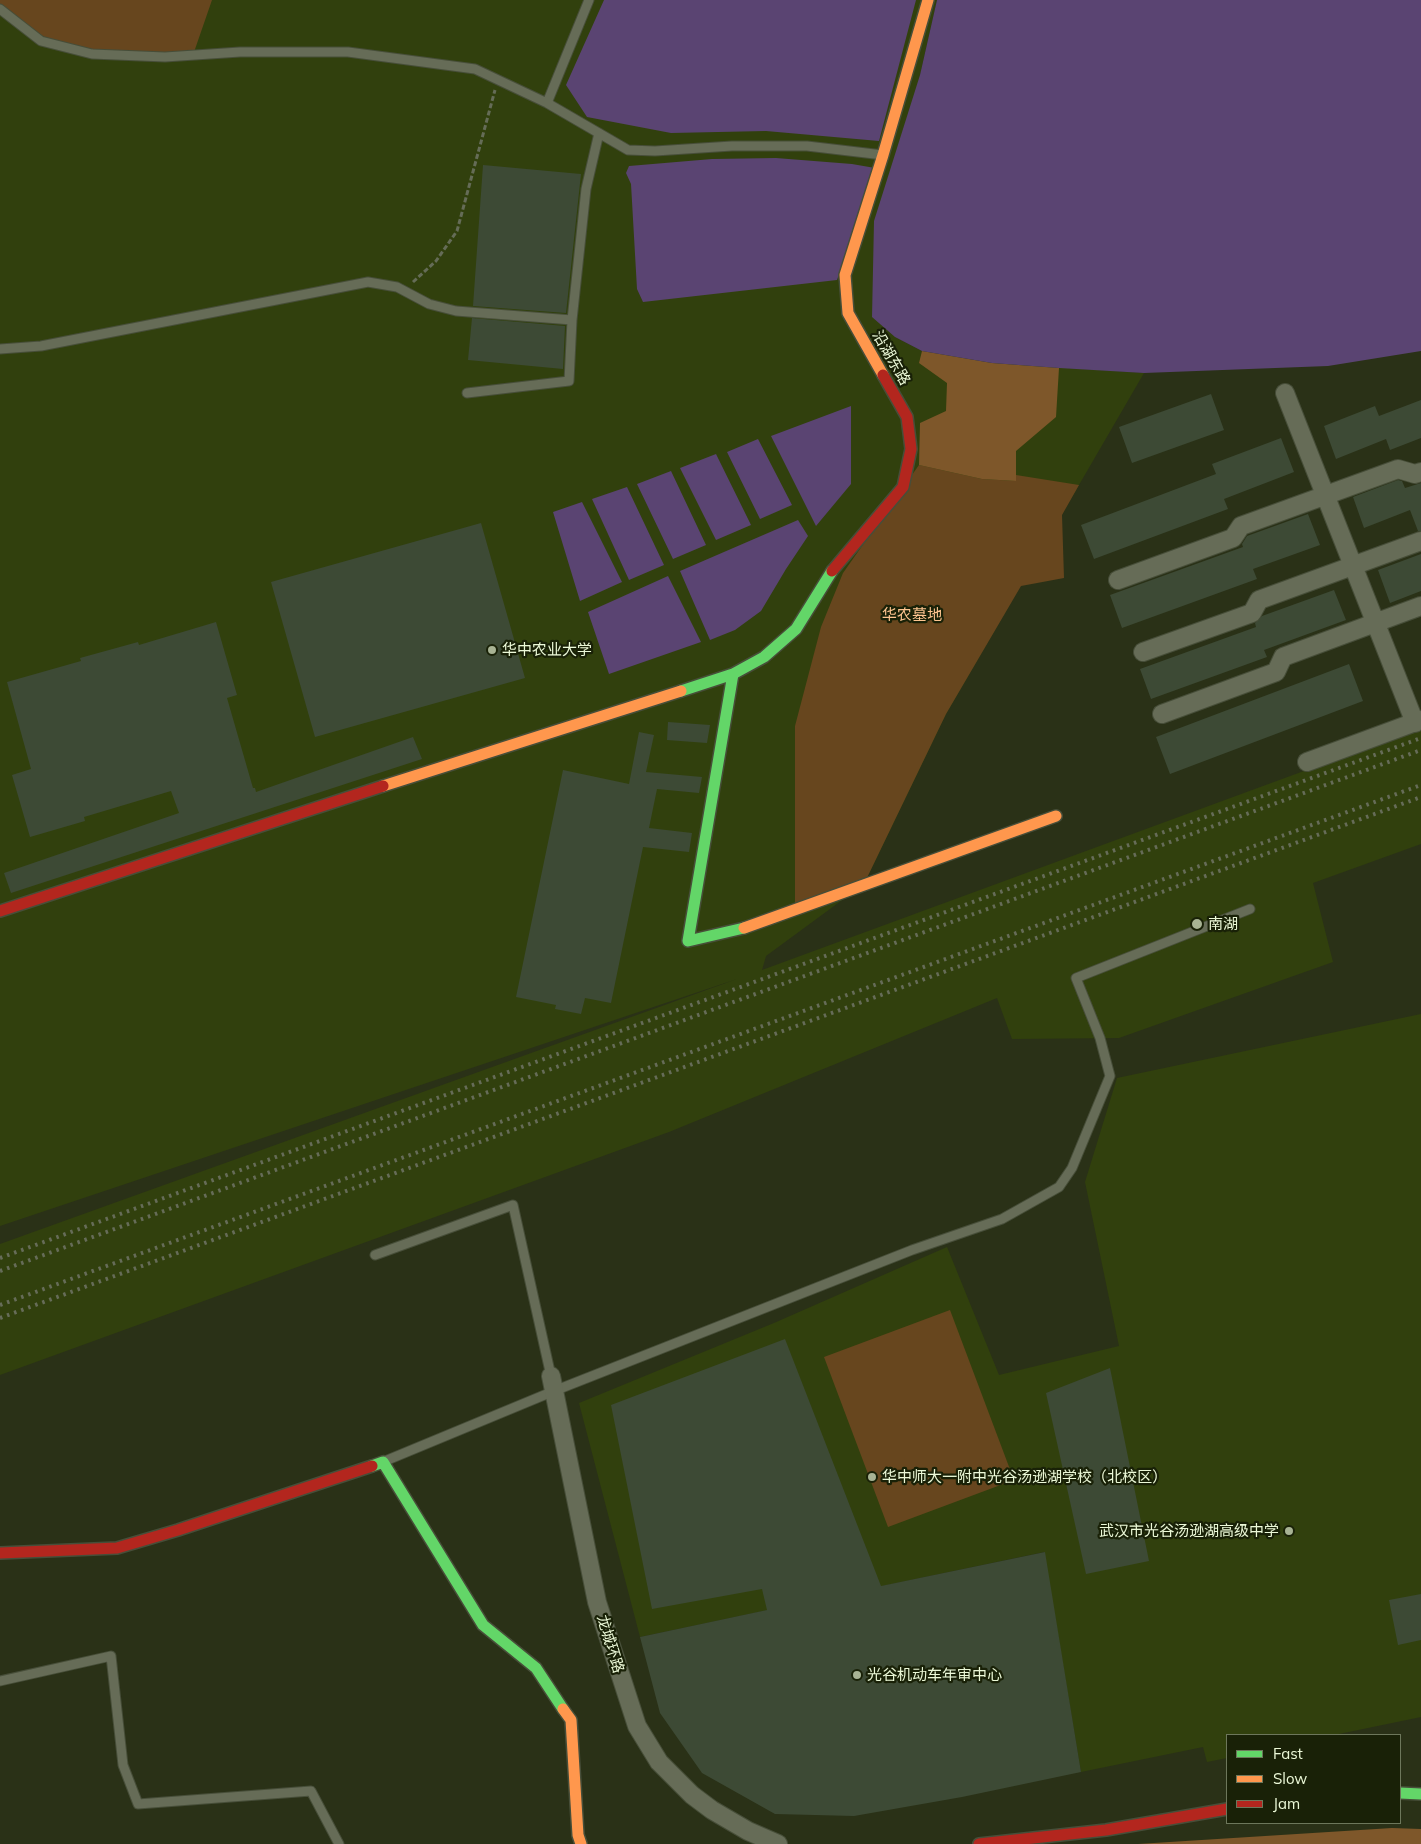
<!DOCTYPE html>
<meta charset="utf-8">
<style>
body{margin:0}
#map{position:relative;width:1421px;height:1844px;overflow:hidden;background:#2a3117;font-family:Mulish,sans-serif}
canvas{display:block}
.legend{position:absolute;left:1226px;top:1734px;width:175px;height:90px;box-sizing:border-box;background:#192107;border:1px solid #6d775b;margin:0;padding:6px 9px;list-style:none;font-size:15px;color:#ecf9d8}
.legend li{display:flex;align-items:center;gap:10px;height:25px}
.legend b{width:25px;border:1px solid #6d775b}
</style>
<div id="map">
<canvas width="1421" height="1844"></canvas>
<ul class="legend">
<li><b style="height:6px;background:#63d668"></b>Fast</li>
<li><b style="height:6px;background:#ff974d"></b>Slow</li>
<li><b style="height:6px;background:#b3261e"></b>Jam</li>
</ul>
</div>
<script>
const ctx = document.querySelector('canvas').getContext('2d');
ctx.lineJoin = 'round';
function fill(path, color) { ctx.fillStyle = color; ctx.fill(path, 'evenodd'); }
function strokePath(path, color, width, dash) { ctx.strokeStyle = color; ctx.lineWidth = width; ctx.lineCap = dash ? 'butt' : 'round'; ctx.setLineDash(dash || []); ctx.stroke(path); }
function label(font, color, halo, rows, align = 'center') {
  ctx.font = font + ' Mulish,"Noto Sans SC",sans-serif'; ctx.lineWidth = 4.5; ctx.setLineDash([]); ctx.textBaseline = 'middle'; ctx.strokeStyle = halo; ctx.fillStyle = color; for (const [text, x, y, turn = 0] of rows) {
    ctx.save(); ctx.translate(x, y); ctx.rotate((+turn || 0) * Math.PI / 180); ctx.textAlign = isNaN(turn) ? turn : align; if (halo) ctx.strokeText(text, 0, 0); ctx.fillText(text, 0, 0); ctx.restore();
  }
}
const built = new Path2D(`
 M0,0H937L920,75L895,337L922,351L992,363L1144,373L946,714L864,884L766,956L762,970L1421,728V844L1313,883L1333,962L1119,1038L1012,1039L997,998L669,1132L0,1375V1244L737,979L0,1226Z
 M1421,1014V1717L1334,1735H1227V1758L1207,1762L1203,1747L1081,1772L1044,1552L640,1637L579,1403L774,1323L947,1247L999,1375L1119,1346L1085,1182L1117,1078Z`);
const green = new Path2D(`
 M0,0H212L193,55L92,54L41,41L0,9Z
 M919,465L982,479L1016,481V475L1079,485L1062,515L1064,578L1021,586L946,714L864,884L795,915V726L821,627L843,573Z
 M950,1310L1014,1480L888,1527L824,1357Z`);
const forest = new Path2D(`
 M922,351L992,363L1059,368L1056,417L1016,451V481L982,479L919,465L920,423L946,411L947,383L919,363Z
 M1392,1828L1421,1829V1844H1138Z`);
const water = new Path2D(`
 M604,0H916L879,141L766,131L671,133L587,117L566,85Z
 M937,0H1421V351L1328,366L1144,373L1059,368L992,363L922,351L895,337L872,317L874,221L920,75Z
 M776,158L852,164L875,168L837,280L643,302L637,289L631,184L626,173L629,166L712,159Z
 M851,406V484L816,526L771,436Z
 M758,439L792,505L760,519L727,452Z
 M716,454L751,525L716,540L680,468Z
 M671,471L706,545L673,559L637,484Z
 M627,487L664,565L629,580L592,499Z
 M582,502L622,582L580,601L553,512Z
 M798,520L808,536L786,569L761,611L735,630L710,640L680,571Z
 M668,576L701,642L609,674L588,612Z`);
const building = new Path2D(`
 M483,165L581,174L566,313L473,306Z
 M472,318L565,326L563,369L468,360Z
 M1211,394L1224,430L1132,463L1119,427Z
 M1421,400V438L1390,450L1386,439L1336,459L1324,426L1375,406L1379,416Z
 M1281,438L1294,472L1224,499L1228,509L1094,559L1081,525L1216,474L1212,464Z
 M1398,480L1402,481L1405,488L1421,483V531H1418L1410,510L1364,528L1353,497Z
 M1308,514L1320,545L1253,569L1257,579L1122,628L1110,595L1243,547L1242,544L1247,536Z
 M481,523L525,678L315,737L271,582Z
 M1421,554V591L1390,603L1378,570Z
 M1334,590L1346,620L1264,650L1267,657L1151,699L1140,669L1256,627L1255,623L1262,616Z
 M216,622L237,695L227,698L253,788H255L256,792L413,737L422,759L11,893L4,873L179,813L171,791L84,817L85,821L30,837L12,775L31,769L7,682L81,661L80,658L138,642L139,645Z
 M1349,664L1363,701L1170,774L1156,737Z
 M668,722L710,725L707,743L667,740Z
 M639,732L654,735L646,772L702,777L699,793L657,789L649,828L692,833L689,852L643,847L611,1003L585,998L581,1014L555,1009L556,1005L516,997L563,770L629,784Z
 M785,1339L881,1586L1045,1552L1081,1772L962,1797L854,1816L775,1814L702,1773L660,1713L640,1637L767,1610L762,1589L652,1609L611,1405Z
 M1110,1368L1149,1561L1086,1574L1046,1393Z
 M1421,1594V1640L1398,1645L1389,1600Z`);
const path = new Path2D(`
 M413,282L436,261L457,231L495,90`);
const lane = new Path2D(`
 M0,9L41,41L92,54L165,57L240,52H348L475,69L547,103L628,150L655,151L732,146H807L883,155
 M547,103L589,0
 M0,349L41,346L368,282L397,287L429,304L456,311L572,320
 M467,393L569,381L572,320L586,189L599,133
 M375,1255L513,1205L551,1376
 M385,1461L554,1391L912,1250L1002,1219L1059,1187L1072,1168L1110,1076L1100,1038L1076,978L1250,909
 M0,1681L111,1656L123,1765L138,1804L311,1791L339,1844`);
const street = new Path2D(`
 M1285,393L1415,723
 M1118,580L1233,538L1241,526L1398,469L1415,474L1421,472
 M1143,652L1252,613L1259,600L1421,541
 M1162,714L1276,672L1283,657L1421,606
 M1307,762L1421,720
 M551,1376L597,1602L637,1726L659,1762L692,1795L712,1810L748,1831L778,1844`);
const fast = new Path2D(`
 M733,674L688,941L744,928
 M681,691L733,674L764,657L796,629L832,571
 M372,1466L383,1462L483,1625L536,1668L563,1709
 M1400,1793L1421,1794`);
const slow = new Path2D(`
 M883,375L848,313L845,275L883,155L928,0
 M383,786L681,691
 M744,928L1056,816
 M563,1709L571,1720L578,1835L581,1844`);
const jam = new Path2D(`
 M832,571L903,487L911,449L907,417L883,375
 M0,911L383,786
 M0,1553L117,1548L178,1530L372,1466
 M979,1844L1106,1830L1227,1809`);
const rail = new Path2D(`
 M0,1258L1421,738
 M0,1271L1421,750
 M0,1305L1421,785
 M0,1318L1421,797`);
const markers = [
 [492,650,5,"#a8b394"],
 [1197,924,6,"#a8b394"],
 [872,1477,5,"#a8b394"],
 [1289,1531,5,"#a8b394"],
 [857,1675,5,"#a8b394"]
];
const streetNames = [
 ["沿湖东路",891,358,60],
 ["龙城环路",610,1644,73]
];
const parkNames = [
 ["华农墓地",912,615]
];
const poiNames = [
 ["华中农业大学",502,650],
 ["南湖",1208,924],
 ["华中师大一附中光谷汤逊湖学校（北校区）",882,1477],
 ["武汉市光谷汤逊湖高级中学",1279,1531,"right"],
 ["光谷机动车年审中心",867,1675]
];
fill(built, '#31400d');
fill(green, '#67461e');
fill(forest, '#7e572a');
fill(water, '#5a4472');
fill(building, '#3d4a35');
strokePath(lane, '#474e39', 11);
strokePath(street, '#474e39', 20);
strokePath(fast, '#474e39', 14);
strokePath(slow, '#474e39', 14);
strokePath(jam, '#474e39', 14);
strokePath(path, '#656c57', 3, [5, 2.5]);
strokePath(lane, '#666c57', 9);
strokePath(street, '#666c57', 18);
strokePath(fast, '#63d668', 11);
strokePath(slow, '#ff974d', 11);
strokePath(jam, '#b3261e', 11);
strokePath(rail, '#666c58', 4, [2.5, 5]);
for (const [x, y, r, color] of markers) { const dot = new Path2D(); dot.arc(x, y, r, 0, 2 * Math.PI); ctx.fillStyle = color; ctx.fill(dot); strokePath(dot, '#192107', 2); }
label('15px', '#ecf9d8', '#192107', streetNames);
label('15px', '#fec590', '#192107', parkNames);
label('15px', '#ecf9d8', '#192107', poiNames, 'left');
</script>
